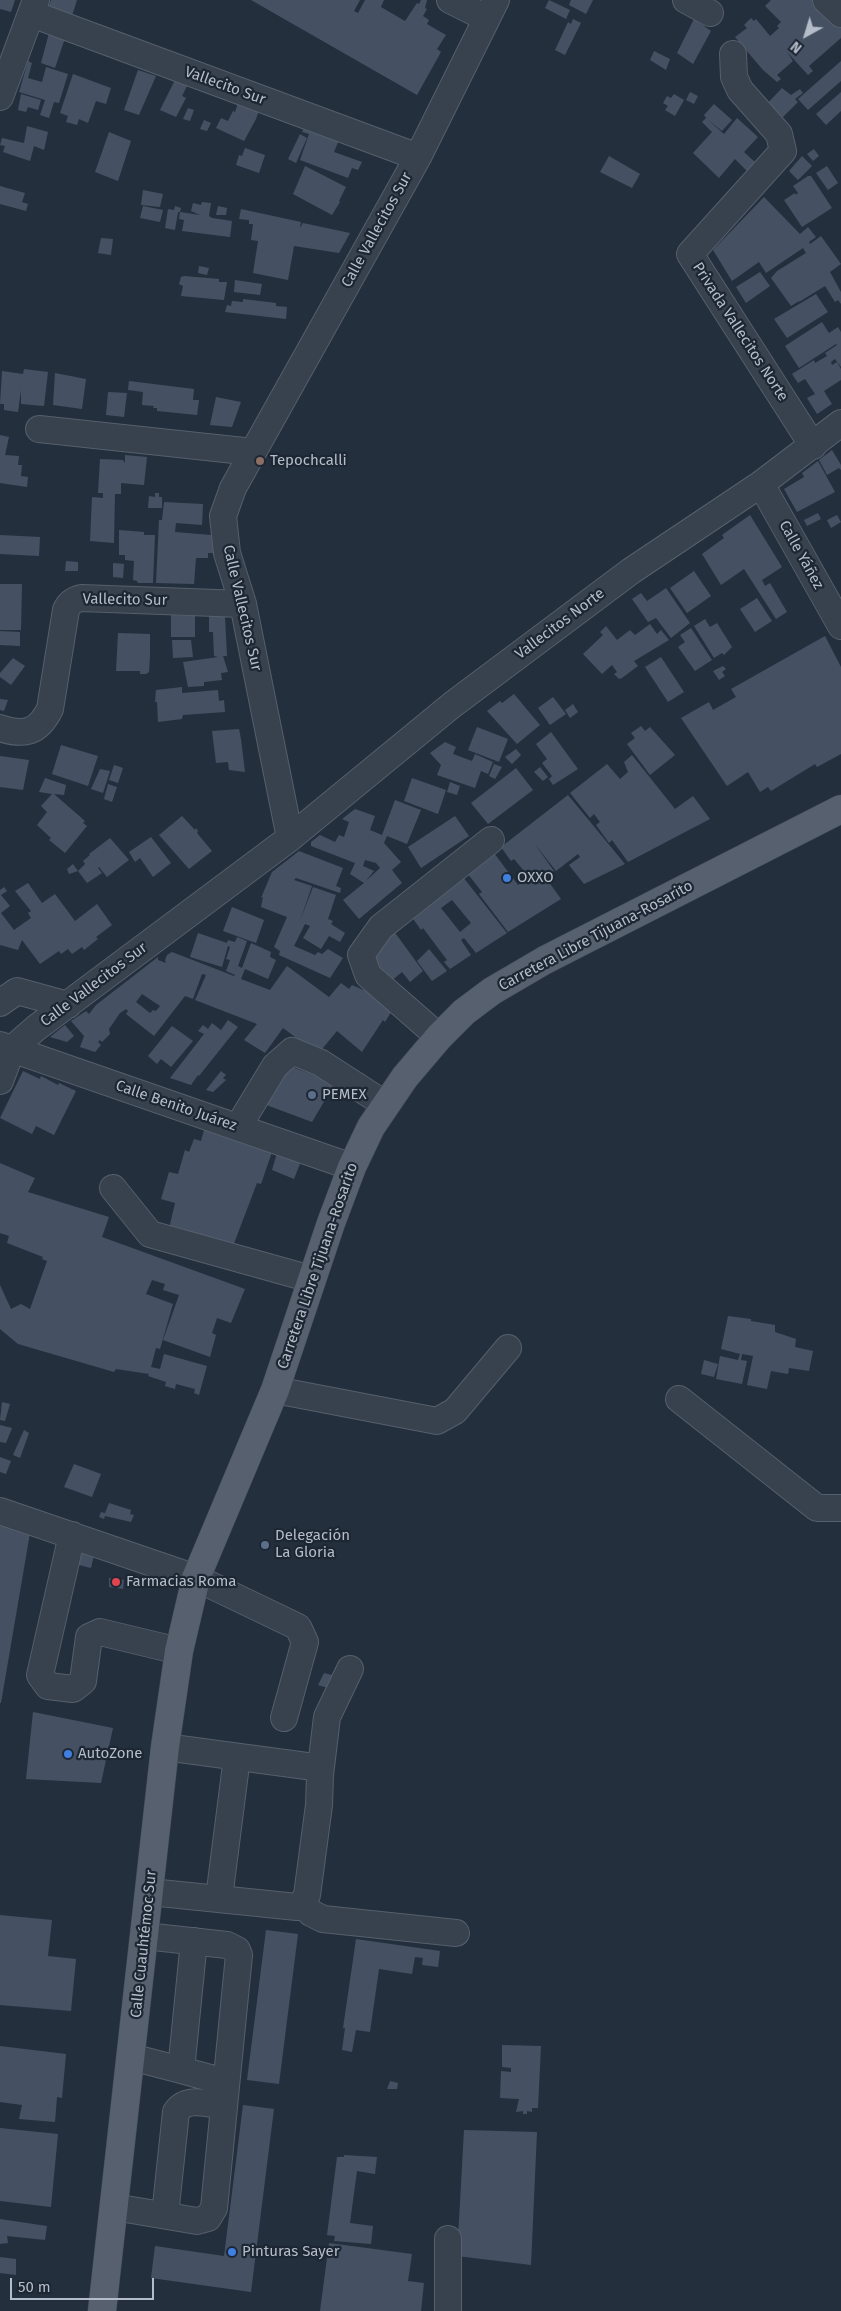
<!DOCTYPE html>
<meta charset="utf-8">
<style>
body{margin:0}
#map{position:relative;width:841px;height:2311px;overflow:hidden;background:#242f3e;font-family:"Fira Sans",sans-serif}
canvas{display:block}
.north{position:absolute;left:781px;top:10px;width:50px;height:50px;-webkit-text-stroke:4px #1d2633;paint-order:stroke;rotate:219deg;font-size:14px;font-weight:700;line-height:20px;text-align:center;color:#b4bcc9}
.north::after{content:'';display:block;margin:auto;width:18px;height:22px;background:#b4bcc9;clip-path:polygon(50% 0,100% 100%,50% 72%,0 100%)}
.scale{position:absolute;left:10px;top:2278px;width:144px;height:22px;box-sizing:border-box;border:2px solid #b4bcc9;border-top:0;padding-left:6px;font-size:15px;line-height:18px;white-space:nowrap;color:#b4bcc9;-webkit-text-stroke:4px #1d2633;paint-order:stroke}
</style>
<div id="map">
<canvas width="841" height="2311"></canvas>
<div class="north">N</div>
<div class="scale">50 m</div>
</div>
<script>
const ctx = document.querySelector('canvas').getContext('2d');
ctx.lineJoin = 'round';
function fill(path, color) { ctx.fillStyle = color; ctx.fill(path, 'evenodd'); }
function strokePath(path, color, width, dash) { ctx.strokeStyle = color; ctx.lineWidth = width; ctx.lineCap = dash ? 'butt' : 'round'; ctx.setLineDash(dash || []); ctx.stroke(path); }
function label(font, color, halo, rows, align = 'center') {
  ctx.font = font + ' "Fira Sans",sans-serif'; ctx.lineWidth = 4.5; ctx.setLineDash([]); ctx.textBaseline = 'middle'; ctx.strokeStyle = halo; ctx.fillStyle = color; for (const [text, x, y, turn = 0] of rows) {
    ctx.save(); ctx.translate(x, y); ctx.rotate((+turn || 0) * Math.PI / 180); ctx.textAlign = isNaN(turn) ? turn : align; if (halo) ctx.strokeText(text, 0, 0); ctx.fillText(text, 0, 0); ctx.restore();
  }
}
const building = new Path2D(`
 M0,0H15L11,12L0,9Z
 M51,0H77L71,19L47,11Z
 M251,0H360L354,11L358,13L365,0H384L381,7L405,21L417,3L419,4L421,0H427L425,8L427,9L423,16L429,20L427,24L446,35L437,49L441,52L417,95Z
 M549,0L570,10L566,19L545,8Z
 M571,0H593L586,14L569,5Z
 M771,0H819L841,22V38L809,66L813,71L808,75L787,52L793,61L777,75L781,79L777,82L763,70L735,37L747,28L744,25L751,18L754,21L756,19L770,36L779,28L777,26L781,22L765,6Z
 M573,19L581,23L565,55L555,50L568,22L571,24Z
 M694,19L711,31L693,64L677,53Z
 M49,33L65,38L55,68L41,63Z
 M654,51L670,59L666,70L650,60Z
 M28,61L32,63L28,78L42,82L46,67L68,74L59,103L54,102L49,118L40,115L45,100L19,92Z
 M841,61V81L808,110L798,99Z
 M138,70L156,76L139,115L124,110Z
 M73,74L111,88L106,104L96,101L88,123L79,119L77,125L66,122L68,116L60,113Z
 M175,80L187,86L182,96L186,98L176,117L160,110Z
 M782,88L791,95L800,89L803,93L795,99L798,102L775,125L763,108Z
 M690,92L698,96L694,104L686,100Z
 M841,92V111L826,125L816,114Z
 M21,94L41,100L38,110L28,107L26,112L18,110Z
 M674,94L684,100L675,116L665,110L668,106L663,103L667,96L671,98Z
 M240,97L260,107L256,119L244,141L216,128L221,118L228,121L233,111L235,112Z
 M714,104L732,120L722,131L707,119L724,134L737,118L758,137L744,152L756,163L748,172L735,159L719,178L693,153L712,132L702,122L706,118L704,115Z
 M188,108L194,110L190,121L183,119Z
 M204,120L211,123L207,131L200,129Z
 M307,122L341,135L334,152L362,162L358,170L352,168L348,178L300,160L309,134L302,132Z
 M27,126L48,132L44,150L34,146L30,161L3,152L5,146L0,145L2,138L24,143Z
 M109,132L131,141L118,181L95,172Z
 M300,134L307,138L296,163L288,159Z
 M245,148L265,155L259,173L236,165L239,155L242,156Z
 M814,149L819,156L813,161L807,154Z
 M609,156L640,174L632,188L600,172Z
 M802,156L812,166L798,180L789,171Z
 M305,166L346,187L339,201L340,202L332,215L293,194Z
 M827,166L838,183L828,190L816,173Z
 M808,176H811L832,208L802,227L784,200L795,193L796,195L798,193L793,186Z
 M0,186L25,193L22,202L28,204L26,211L0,204Z
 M143,190L163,194L160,207L141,205Z
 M764,197L800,234L808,227L816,237L809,242L810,244L821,236L841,264L830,272L841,292V304L838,300L835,302L825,286L799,302V301L791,306L771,278L777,271L806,253L803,248L766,273L759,262L732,281L713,250Z
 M202,202L211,203L209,216L212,218L232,221L230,237L182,231L184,220L179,219L180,212H178L175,230L165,228L168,209L174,210L175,206L181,208L180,212L200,215L191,211L193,203L201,205Z
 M143,206L163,210L160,222L140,218Z
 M218,206L227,208L226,215H216Z
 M241,209L301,222L300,228L303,223L350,233L339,253L294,246L288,280L253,273L258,241L251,240L253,224H249V220L239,219Z
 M101,238L113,239L111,255L98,253Z
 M199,266L209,268L207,275L198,273Z
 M760,272L770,286L746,303L736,287Z
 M184,276L219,279V282H227L224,300L181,296L183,286L179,284L181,277Z
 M235,280L262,284L260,295L234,292Z
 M816,294L828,312L787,338L774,319Z
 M243,299L276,303V306L287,307L286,319L225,312L227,305L231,306L232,301L243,302Z
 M822,322L829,333L838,327L841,332V367L835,359L831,362L832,365L837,362L841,369V380L824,391L832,404L817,414L807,398L815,394L805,379L798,383L792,374L814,360L815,363L827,356L825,353L837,345L836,344L799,368L785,346Z
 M24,369L48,372L44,406L21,404V390L18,412L4,410V404H0L2,371L23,374Z
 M55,373L86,379L82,409L53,405Z
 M129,381L194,389L193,400H199L197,415L157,411V408H153L154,406L142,405L143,392L128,390Z
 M108,392L127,393L124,417L106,415Z
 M216,397L241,402L232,427L210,425Z
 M0,435L9,437L5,455L19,456L18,465H22L21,476L28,477L27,487L0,483Z
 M832,450L841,465V470L839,468L827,475L819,460Z
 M125,455L147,457L144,485L121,483V494H115L114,543L90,541L92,497L103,498V493H98L100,459L123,460L125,463Z
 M818,461L835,492L797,512L784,489L804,477L802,473Z
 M155,493H159V497H162V508H148L149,496L155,497Z
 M164,502L203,504L202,525L176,523L175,532L211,535L215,553H208V558H196L194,584L156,583L159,520H162Z
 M818,513L821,519L807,526L804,520Z
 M750,515L782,567L762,580L765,586L770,583L787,612L776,619L744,569L721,585L702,554L724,538L722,535Z
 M837,515L841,522L831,528L827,520Z
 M119,530L144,532V535H155L153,583H138L137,581L133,580L134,561L125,560V555H119Z
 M0,535L40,537L39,556L0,554Z
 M66,561L78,562V571H65Z
 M113,563L124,564L123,578L113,577Z
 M694,571L711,596L687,613L670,588Z
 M0,584H22L21,630H0Z
 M666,588L690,623L671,638L656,618L648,622L632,599L641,593L647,601Z
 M757,598L772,621L755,632L740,609Z
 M171,615L195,616V637H171Z
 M209,615L225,616L227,656H223L228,672L221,673L222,680L204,682V686L188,687L183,662L218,657L214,656L213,632H209Z
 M705,619L710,627L717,623L732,647L724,655L722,653L714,658L694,626Z
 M650,624L657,634L661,630L669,640L634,661L638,666L622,678L619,679L614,674L617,672L612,665L602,674L583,654L603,635L600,632L606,626L617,640L630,630L635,635Z
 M691,628L712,660L695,671L678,647L685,642L680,635Z
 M0,631L20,632V646L0,645Z
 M118,633L150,634V656L149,672L146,674H140V671H116Z
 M825,636L841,667V754L817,767L815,764L771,791L768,787L760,792L748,772L727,786L681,718L709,702L713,710L736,697L731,689Z
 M172,640H191L193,657L173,658Z
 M661,657L684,692L668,702L645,667Z
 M13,658L25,666L11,685L0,677V673Z
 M723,666L726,669L722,672L725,676L719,680L713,671Z
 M182,687V693L218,690L219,701L224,700L225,712L183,715L182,719L158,722L157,702H155L156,690Z
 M514,694L540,725L517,744L487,711L500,701L502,703Z
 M553,697L566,714L550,725L538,708Z
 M0,699L8,700L4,711L0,710Z
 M573,704L578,712L570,718L565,710Z
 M641,726L645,731L650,727L675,755L650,775L627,744L635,738L631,733Z
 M477,727L508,739L499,762L468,750Z
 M239,729L241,739L245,772L229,770L228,762L216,763L212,731Z
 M551,732L578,769L553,785L549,779L552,776L542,763L547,759L536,744Z
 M445,742L456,747L453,754L472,761L475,754L493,762L488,774L481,771L475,788L437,775L441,765L430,753Z
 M61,745L98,756L88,786L52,774Z
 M516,749L521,755L512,764L505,757Z
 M632,755L675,809L693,796L710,819L628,862L612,840L609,843L596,825L600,822L594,814L590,818L570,793L607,764L620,779L628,772L624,762Z
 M0,756L29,760L23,790L0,787Z
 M494,764L502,767L495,779L489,776Z
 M114,765L123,768L118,783L109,780Z
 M540,767L548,777L543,781L534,772Z
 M516,768L533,790L488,824L471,803Z
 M100,769L110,771L103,793L91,789Z
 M45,778L66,785L64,795L54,794L85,821L83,823L87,826L65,853L49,840L51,838L37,825L47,812L41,806L52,794L39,792Z
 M412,778L446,790L438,814L404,801Z
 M450,782L460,786L457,795L447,792Z
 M108,784L117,787L112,802L104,799Z
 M568,795L625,864L584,884L569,865L580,857L578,854L556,871L534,843L554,871L546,878L561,899L508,932L479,894L482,892L467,873L494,853L518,885L523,882L529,877L514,859L511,861L501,847Z
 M395,800L421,810L407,844L387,836L384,843L401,862L392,870L402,883L359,919L343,900L364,883L350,874L355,863L311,846V842L320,835L335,842L339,835L344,837L349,822L342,819L355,809L375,816L370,830L382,835ZM365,860L376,863L380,868L366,881L374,871L363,866Z
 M182,816L195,830L196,828L198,831L197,833L212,851L189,869L159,835Z
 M455,816L469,836L421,868L408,847Z
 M151,837L171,863L153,877L140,858L135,862L129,852Z
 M110,838L129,860L107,877L99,867L98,868L102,873L87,883L78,871L85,864L83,861L90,855L89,854Z
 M299,851L343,868L336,886L341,888L340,893L296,878L294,880L312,886L300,921L313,887L336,895L328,919L333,921L331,924L345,933L340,942L329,936L321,949L303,938L310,926L305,924L294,946L315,955L318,952L322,954L328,949L343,958L330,978L279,955L280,951L274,947L287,917L261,907L263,897L261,898L272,872Z
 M73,864L78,871L69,874L67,869Z
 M463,877L507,933L476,953L464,938L461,940L471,955L450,969L444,962L447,960L423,928L421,930L411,916ZM452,900L471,923L460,932L441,908Z
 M28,883L42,903L55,894L75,921L97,904L112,925L96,937L98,939L84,950L82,947L72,954L68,949L61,954L59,951L40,964L22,940L18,950L0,945V890L4,887L7,891L1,895L10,906L1,913L14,930L31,918L28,913L31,911L15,891Z
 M232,907L264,920L256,943L223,931Z
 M393,930L423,971L410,982L402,972L390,982L366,950Z
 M198,933L227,943L228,940L235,942L237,937L247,941L238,966L242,968L251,943L271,952L270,957L276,960L268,979L245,969L241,979L270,990L287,966L329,997L341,983L349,989L352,985L396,1004L385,1022L383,1020L362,1052L337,1031L318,1054L283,1028L265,1053L244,1040L257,1024L195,1000L206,975L202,974L193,999L185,996L154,1036L126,1014L128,1011L126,1009L120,1013L109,1029L110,1034L102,1042L100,1040L98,1042L101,1045L95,1052L80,1047L84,1036L71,1021L86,1011L89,1014L96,1005L158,957V960L166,963L165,960L167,955L172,952L234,976L235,975L226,971L230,960L226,959L230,947L228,946L222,967L190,957ZM142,994L160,1006L156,1011L153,1010L150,1013L136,1002Z
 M429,949L447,971L432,981L417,961Z
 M228,1020L238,1027L199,1076L198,1075L191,1085L170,1078L204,1034L198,1031L203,1025L208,1029L212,1023L221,1030Z
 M65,1025L74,1036L67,1042L50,1037Z
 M172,1026L193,1041L171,1067L161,1059L157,1064L148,1056Z
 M284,1064L335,1083L312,1122L261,1103Z
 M23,1071L40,1079L41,1076L58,1085L59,1083L76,1091L54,1135L36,1126L32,1134L0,1118Z
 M221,1071L226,1075L223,1078L226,1080L213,1092L206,1090Z
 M204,1130L272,1152L261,1184L257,1183L230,1254L168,1233L175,1203L161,1199L169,1172L178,1174L185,1150L189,1152L194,1139L201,1141Z
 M277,1153L301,1161L294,1179L272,1170Z
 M0,1163L35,1178L28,1192L109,1217L102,1237L245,1289L231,1323L217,1318L212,1333L216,1335L210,1357L163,1340L179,1295L163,1290L165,1284L152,1280L146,1294L173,1304L160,1349L156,1348L151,1367L160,1369L164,1354L207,1366L199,1395L194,1393L195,1389L176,1384L175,1389L165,1386L166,1382L148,1376L149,1374L116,1369L114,1372L18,1344L0,1329V1285L11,1309L21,1304L30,1309L47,1261L42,1259L43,1257L7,1243L9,1236L0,1233Z
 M728,1316L751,1319V1321L775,1325V1332L796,1339L795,1347L813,1351L809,1371L789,1368L788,1374L771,1371L767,1389L747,1385L753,1356L742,1354L741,1360L747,1361L742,1384L716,1379L720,1356L738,1360L740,1354L721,1349Z
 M704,1360L718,1364L714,1377L701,1374Z
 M2,1402L10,1404L5,1421L0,1420Z
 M0,1425L12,1428L6,1443L0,1442Z
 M24,1430L29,1433L20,1458L13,1455Z
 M0,1457L11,1461L6,1474L0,1472Z
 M74,1464L101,1474L92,1497L64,1487Z
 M109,1503L131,1510L130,1514L134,1515L131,1522L105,1516L104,1519L99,1517L101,1512L105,1513Z
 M0,1523L30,1533L1,1703H0Z
 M78,1549L94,1555L91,1568L75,1564Z
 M109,1578L124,1580L123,1589L109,1587Z
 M324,1673L332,1675L328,1688L318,1685Z
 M33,1712L113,1728L101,1783L26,1779Z
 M0,1915L52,1920L48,1956L76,1959L71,2011L0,2005Z
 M266,1930L298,1934L279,2084L247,2080Z
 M356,1939L440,1951L438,1967L422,1965L423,1958L415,1957L412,1974L379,1969L370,2032L356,2030L352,2052L342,2050L345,2028H343Z
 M502,2045L541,2046L538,2108H532V2112L527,2111V2114H523V2111L516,2112L519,2099L500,2098L501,2071L511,2072V2068L502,2067Z
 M0,2046L66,2054L62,2098L57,2097L55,2122L19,2119L22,2105L0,2102Z
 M390,2081L398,2083L397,2089H387Z
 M243,2105L274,2109L251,2292L151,2278L155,2246L224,2256Z
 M0,2128L58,2134L51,2207L0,2201Z
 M464,2130L537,2132L531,2265L457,2256Z
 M344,2155L377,2157L375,2174L357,2171L350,2223L373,2226L371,2244L334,2241L335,2236L327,2235L337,2157H344Z
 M0,2219L47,2226L45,2240L7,2236L8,2243L0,2244Z
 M329,2243L412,2254L408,2281L424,2283L421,2311H320Z
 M0,2257L16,2259V2275L0,2273Z`);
const minor = new Path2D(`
 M450,0L486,18
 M686,0L710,13
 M826,0L841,14
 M32,14L418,157
 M733,54L734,77L740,90L779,134L783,151L690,254L813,446
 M0,97L36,0
 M39,429L253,452
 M761,484L841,626
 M0,728C24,736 38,733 50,709L66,610C69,603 73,600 81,598L243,604
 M290,838L243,604L227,553L223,516L233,488L418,157L496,0
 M0,1003L17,991L68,1005
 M439,1037L368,975L361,955L381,927L491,840
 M0,1045L352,1167
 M0,1081L12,1049L36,1028L290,838L452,705L631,571L761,484L841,423
 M238,1127L275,1066L292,1051L321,1063L386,1105
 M113,1188L150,1234L311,1279
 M275,1390L437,1421L455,1411L508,1348
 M679,1399L817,1508H841
 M0,1511L196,1578L298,1627L305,1642L284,1718
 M72,1535L40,1675L48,1686L73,1689L83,1681L89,1637L100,1632L179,1651
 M320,1775L327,1717L350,1669
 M150,1892L297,1907L302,1904L307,1895L319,1805L320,1775L314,1767L165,1747
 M219,1898L237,1757
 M302,1904L311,1913L323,1919L456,1933
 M194,1941L181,2070L225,2082
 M131,2057L181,2070
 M114,2207L197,2221L208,2218L214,2208L239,1955L237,1950L227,1945L145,1936
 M165,2215L176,2112C186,2096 209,2104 224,2106
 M448,2311V2239`);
const major = new Path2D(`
 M102,2311L165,1747L179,1651L196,1578L275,1390L331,1223L352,1167L371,1127L405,1077L439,1037L464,1012L492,991L545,960L841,809`);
const markers = [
 [260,461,5,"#8d6e63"],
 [507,878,5,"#3f7fe0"],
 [312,1095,5,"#5c6f8a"],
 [265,1545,5,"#5c6f8a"],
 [116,1582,5,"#e0444e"],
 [68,1754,5,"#3f7fe0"],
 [232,2252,5,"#3f7fe0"]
];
const streetNames = [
 ["Vallecito Sur",225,86,20],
 ["Calle Vallecitos Sur",377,230,-61],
 ["Privada Vallecitos Norte",740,332,57],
 ["Calle Yáñez",801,555,61],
 ["Vallecito Sur",125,600,1],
 ["Calle Vallecitos Sur",242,608,77],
 ["Vallecitos Norte",560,624,-37],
 ["Carretera Libre Tijuana-Rosarito",596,936,-28],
 ["Calle Vallecitos Sur",94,985,-37],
 ["Calle Benito Juárez",176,1106,19],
 ["Carretera Libre Tijuana-Rosarito",318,1266,-71],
 ["Calle Cuauhtémoc Sur",144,1944,-84]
];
const poiNames = [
 ["Tepochcalli",270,461],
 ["OXXO",517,878],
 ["PEMEX",322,1095],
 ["Delegación",275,1536],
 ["La Gloria",275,1553],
 ["Farmacias Roma",126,1582],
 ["AutoZone",78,1754],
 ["Pinturas Sayer",242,2252]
];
fill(building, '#455162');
strokePath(minor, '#565f6c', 28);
strokePath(major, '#414a57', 29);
strokePath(minor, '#38414e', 26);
strokePath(major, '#56606e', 28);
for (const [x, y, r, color] of markers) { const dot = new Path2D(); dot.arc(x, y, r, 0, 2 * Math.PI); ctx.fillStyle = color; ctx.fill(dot); strokePath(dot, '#1d2633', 2); }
label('15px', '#b4bcc9', '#1d2633', streetNames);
label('15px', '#b4bcc9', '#1d2633', poiNames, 'left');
</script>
